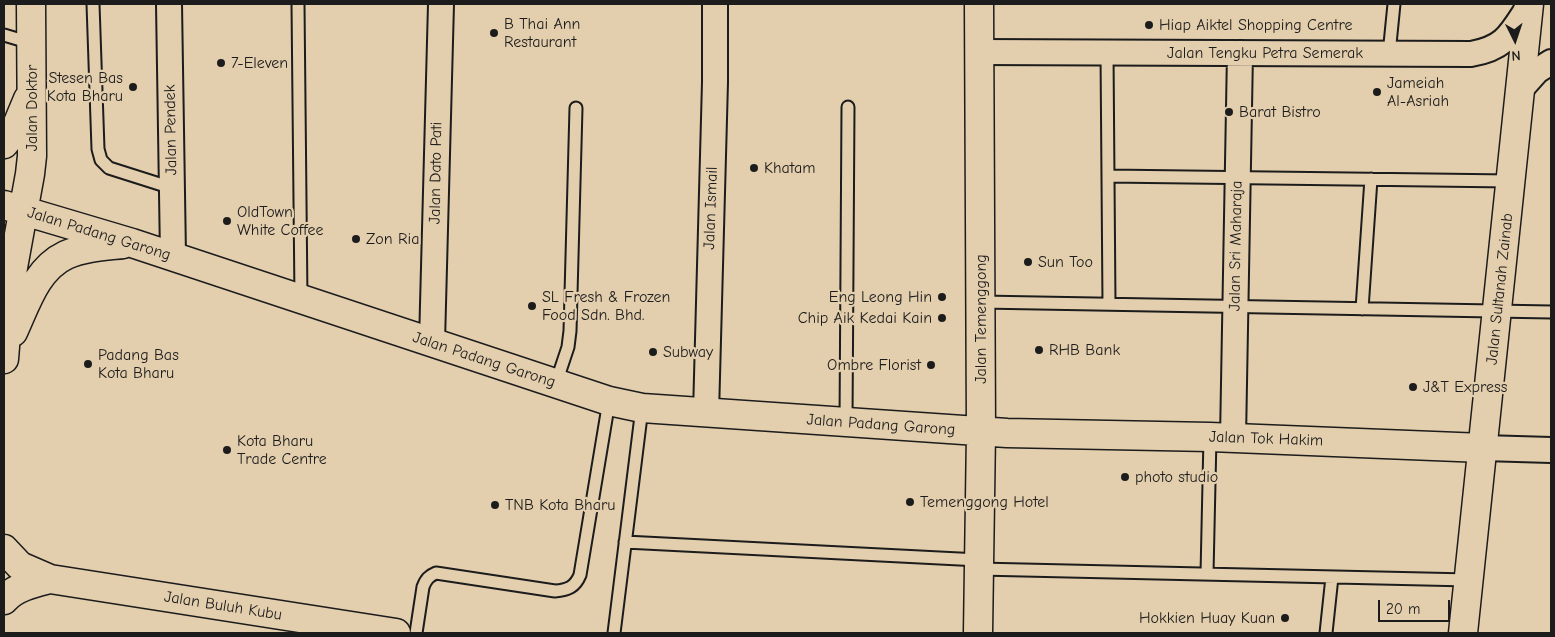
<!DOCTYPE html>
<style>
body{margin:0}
#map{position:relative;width:1555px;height:637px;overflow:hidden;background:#e3cead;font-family:"Comic Neue",sans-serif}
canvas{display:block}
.frame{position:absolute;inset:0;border:5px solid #1c1c1c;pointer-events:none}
.north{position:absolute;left:1490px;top:15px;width:50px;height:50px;-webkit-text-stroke:4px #e3cead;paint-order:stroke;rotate:176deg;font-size:14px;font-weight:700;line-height:20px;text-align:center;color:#1c1c1c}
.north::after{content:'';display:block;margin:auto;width:18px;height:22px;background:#1c1c1c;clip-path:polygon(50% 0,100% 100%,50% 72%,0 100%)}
.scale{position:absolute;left:1378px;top:600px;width:72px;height:22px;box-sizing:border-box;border:2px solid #1c1c1c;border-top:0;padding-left:6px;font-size:15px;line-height:18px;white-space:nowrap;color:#1c1c1c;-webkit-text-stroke:4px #e3cead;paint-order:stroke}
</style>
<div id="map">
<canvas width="1555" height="637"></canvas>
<div class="frame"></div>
<div class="north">N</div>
<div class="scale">20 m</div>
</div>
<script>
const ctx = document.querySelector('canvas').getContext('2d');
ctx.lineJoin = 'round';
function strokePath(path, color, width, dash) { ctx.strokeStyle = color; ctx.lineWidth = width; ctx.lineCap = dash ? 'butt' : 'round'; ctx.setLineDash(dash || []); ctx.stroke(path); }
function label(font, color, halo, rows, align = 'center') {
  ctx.font = font + ' "Comic Neue",sans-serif'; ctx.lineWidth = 4.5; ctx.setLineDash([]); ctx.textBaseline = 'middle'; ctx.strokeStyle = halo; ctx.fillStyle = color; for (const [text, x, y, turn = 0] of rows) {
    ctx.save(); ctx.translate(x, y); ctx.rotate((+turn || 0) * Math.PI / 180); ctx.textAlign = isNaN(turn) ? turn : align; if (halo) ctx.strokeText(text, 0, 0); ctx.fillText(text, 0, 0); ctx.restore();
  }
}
const service = new Path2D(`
 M93,4L98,149L101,160L109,168L172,188
 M298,4L301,299
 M4,35L31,43
 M1107,53L1109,304
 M1389,54L1394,4
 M1108,176L1511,181
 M981,302L1551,312
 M1362,309L1371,179
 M556,383L568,347L570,331L576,108
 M846,422L848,107
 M625,542L979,560
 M979,569L1469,580
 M1207,574L1210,437
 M416,633L423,587C426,579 429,576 436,573L555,591C568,590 575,587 580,575L609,401
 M614,633L642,408
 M1326,633L1332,577`);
const minor = new Path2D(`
 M169,4L173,256
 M979,52L1471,54C1506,48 1511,33 1529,6
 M1520,90L1537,71L1551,62
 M432,342L441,4
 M706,413L715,82V4
 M1233,438L1240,53
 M1483,448L1551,450`);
const tertiary = new Path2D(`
 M4,144L15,130L28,99
 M4,205L132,243L609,401L642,408L1007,433L1210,437L1483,448
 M13,332C26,304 36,269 66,255C84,247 105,246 123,244
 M4,359L10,284L30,174L32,156L31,4
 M4,549L20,566L50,579L396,633
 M4,600C15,587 34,583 50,579
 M978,633L981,432L979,4`);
const secondary = new Path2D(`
 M1463,633L1529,4`);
const markers = [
 [1149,25,5,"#1c1c1c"],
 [494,33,5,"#1c1c1c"],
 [221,63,5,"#1c1c1c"],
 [133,87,5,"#1c1c1c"],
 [1377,92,5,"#1c1c1c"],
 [1229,112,5,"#1c1c1c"],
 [754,168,5,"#1c1c1c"],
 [227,221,5,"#1c1c1c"],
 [356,239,5,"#1c1c1c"],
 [1028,262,5,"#1c1c1c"],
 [942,297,5,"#1c1c1c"],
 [532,306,5,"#1c1c1c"],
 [942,318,5,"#1c1c1c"],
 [1039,350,5,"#1c1c1c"],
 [653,352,5,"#1c1c1c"],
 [88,364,5,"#1c1c1c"],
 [931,365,5,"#1c1c1c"],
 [1413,387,5,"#1c1c1c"],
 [227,450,5,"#1c1c1c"],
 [1125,477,5,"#1c1c1c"],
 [910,502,5,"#1c1c1c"],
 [495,505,5,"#1c1c1c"],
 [1285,618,5,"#1c1c1c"]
];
const poiNames = [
 ["B Thai Ann",504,24],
 ["Restaurant",504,42],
 ["Hiap Aiktel Shopping Centre",1159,25],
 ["7-Eleven",231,63],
 ["Stesen Bas",123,78,"right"],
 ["Kota Bharu",123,96,"right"],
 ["Jameiah",1387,83],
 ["Al-Asriah",1387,101],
 ["Barat Bistro",1239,112],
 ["Khatam",764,168],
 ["OldTown",237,212],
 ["White Coffee",237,230],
 ["Zon Ria",366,239],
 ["Sun Too",1038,262],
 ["SL Fresh & Frozen",542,297],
 ["Food Sdn. Bhd.",542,315],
 ["Eng Leong Hin",932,297,"right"],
 ["Chip Aik Kedai Kain",932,318,"right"],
 ["RHB Bank",1049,350],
 ["Subway",663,352],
 ["Padang Bas",98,355],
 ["Kota Bharu",98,373],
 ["Ombre Florist",921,365,"right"],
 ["J&T Express",1423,387],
 ["Kota Bharu",237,441],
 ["Trade Centre",237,459],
 ["photo studio",1135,477],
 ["Temenggong Hotel",920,502],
 ["TNB Kota Bharu",505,505],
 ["Hokkien Huay Kuan",1275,618,"right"]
];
const streetNames = [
 ["Jalan Tengku Petra Semerak",1265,53],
 ["Jalan Doktor",32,108,-90],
 ["Jalan Pendek",171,130,-91],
 ["Jalan Dato Pati",436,173,-89],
 ["Jalan Ismail",711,208,-88],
 ["Jalan Padang Garong",99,234,17],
 ["Jalan Sri Maharaja",1236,246,-89],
 ["Jalan Sultanah Zainab",1500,289,-84],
 ["Jalan Temenggong",981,319,-90],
 ["Jalan Padang Garong",484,360,18],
 ["Jalan Padang Garong",881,425,4],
 ["Jalan Tok Hakim",1266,439,2],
 ["Jalan Buluh Kubu",223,606,9]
];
strokePath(service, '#1c1c1c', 15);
strokePath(minor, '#1c1c1c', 28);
strokePath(tertiary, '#1c1c1c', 31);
strokePath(secondary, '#1c1c1c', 31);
strokePath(service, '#e3cead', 11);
strokePath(minor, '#e3cead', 24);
strokePath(tertiary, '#e3cead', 28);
strokePath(secondary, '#e3cead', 28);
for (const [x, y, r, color] of markers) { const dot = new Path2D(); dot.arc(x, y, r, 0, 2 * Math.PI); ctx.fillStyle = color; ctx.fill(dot); strokePath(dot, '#e3cead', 2); }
label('16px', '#1c1c1c', '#e3cead', poiNames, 'left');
label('16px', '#1c1c1c', '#e3cead', streetNames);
</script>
